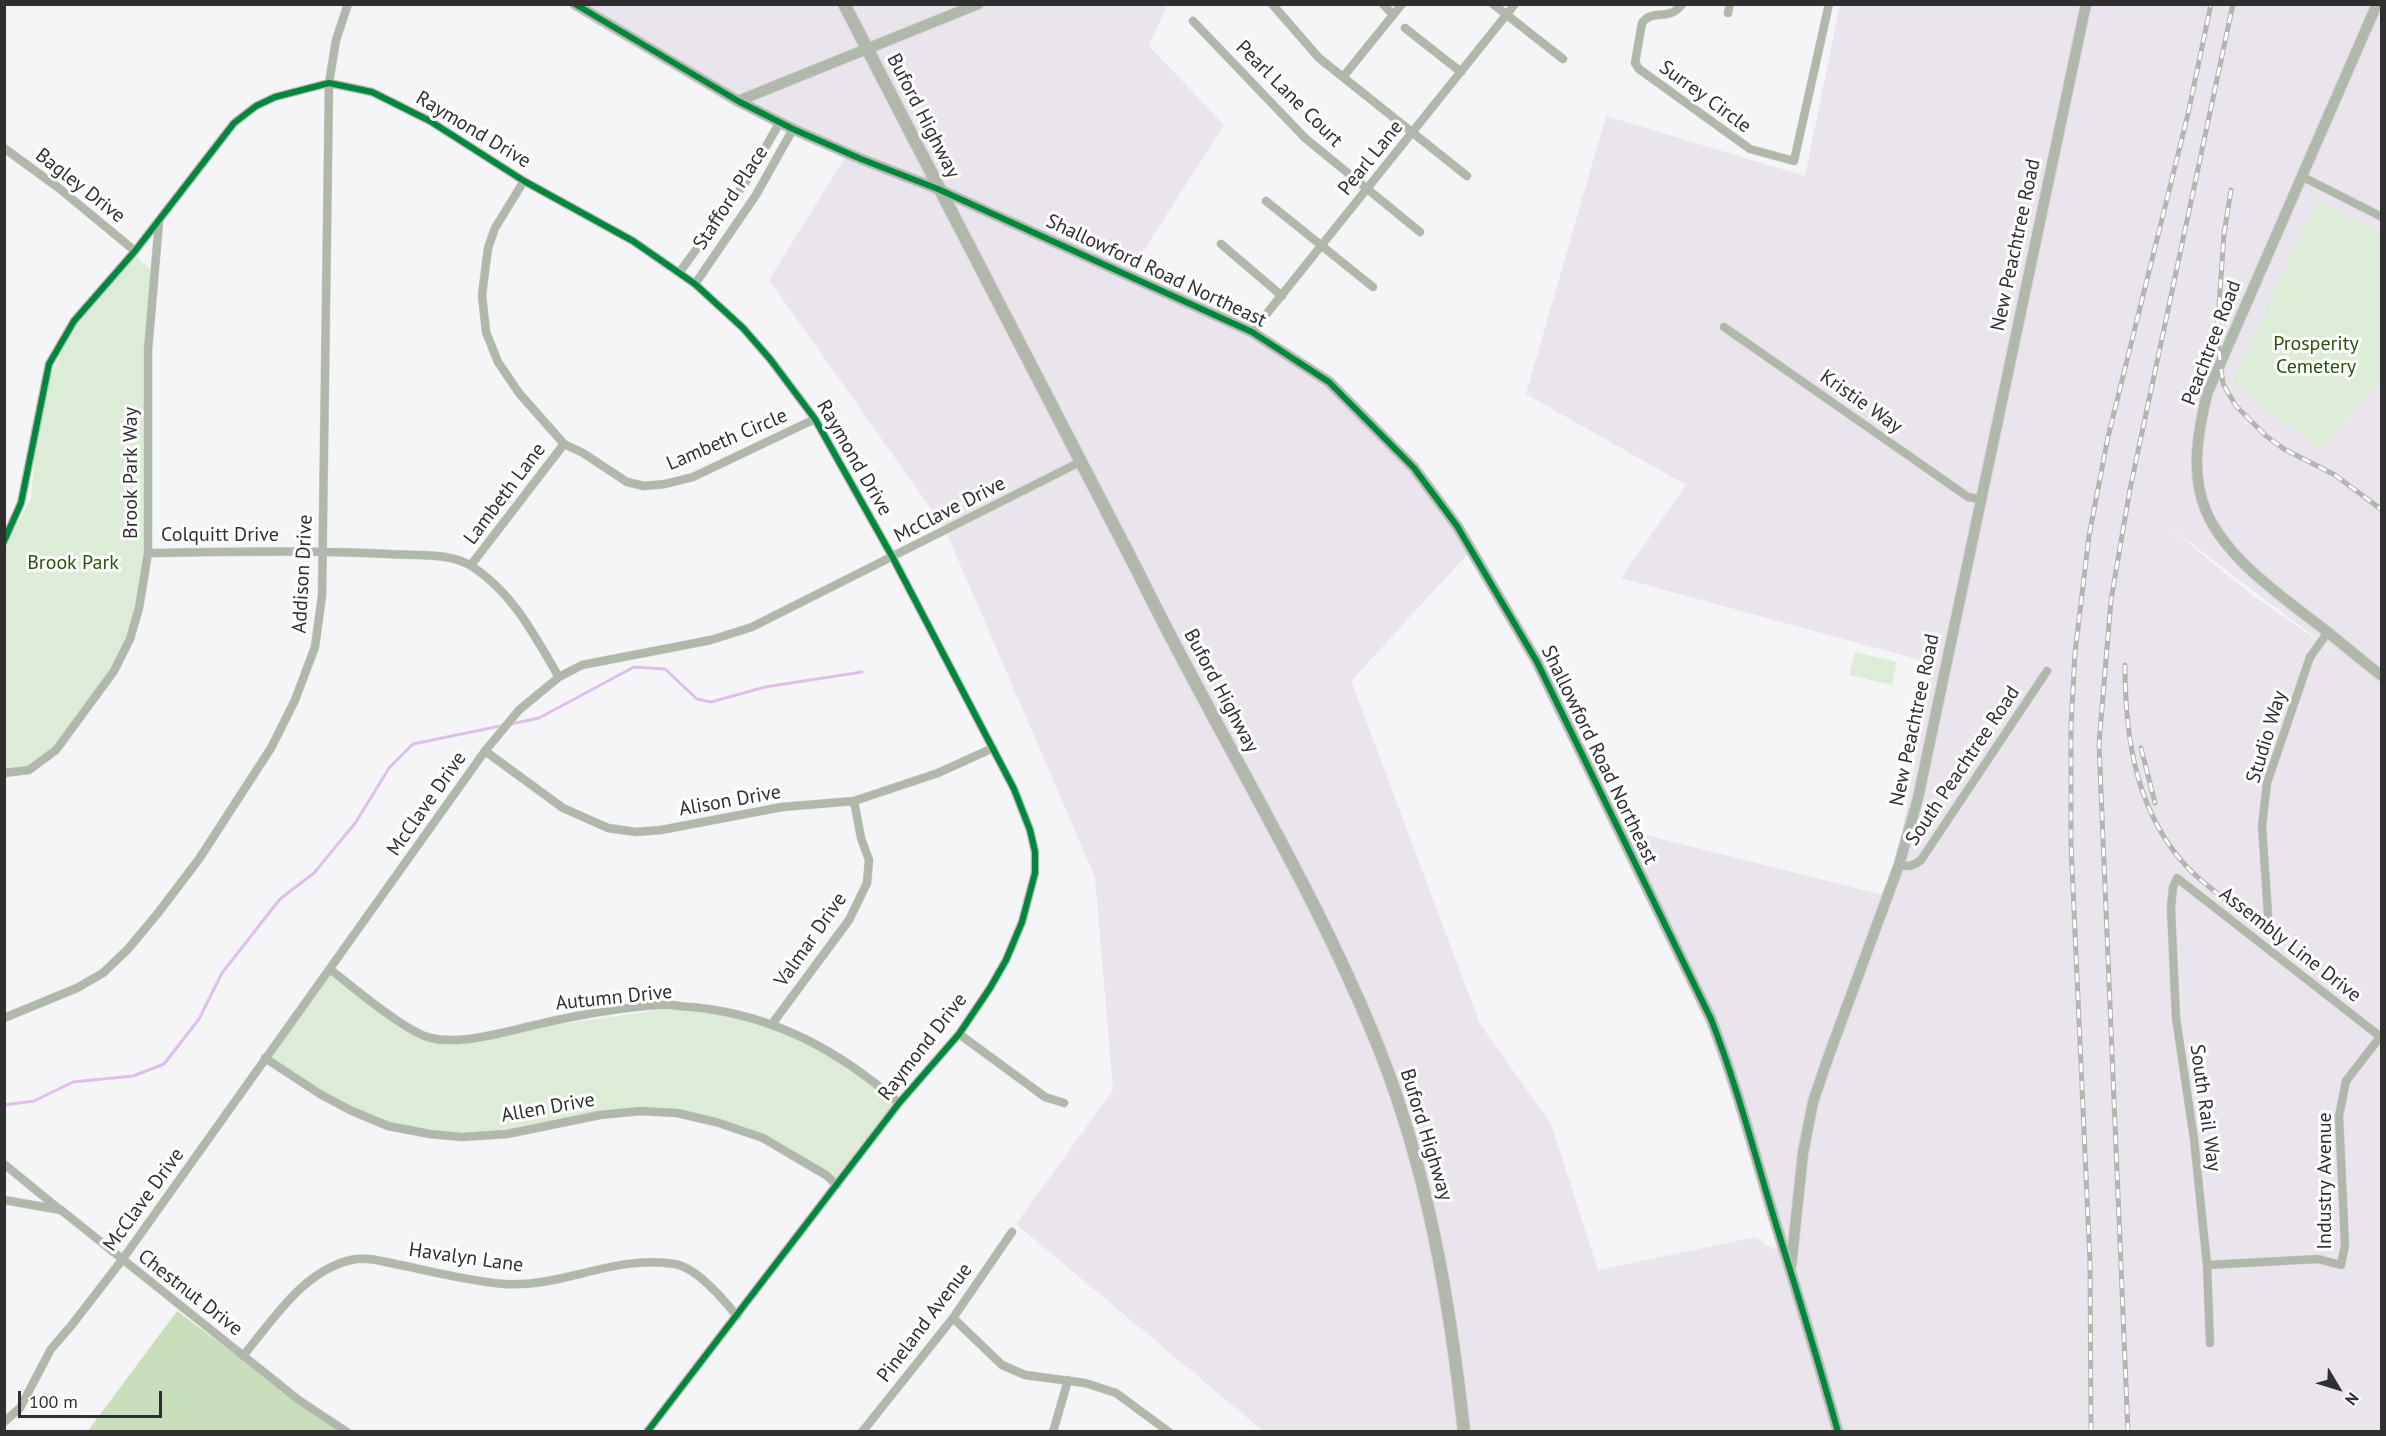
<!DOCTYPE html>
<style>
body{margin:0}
#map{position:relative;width:2386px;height:1436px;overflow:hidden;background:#f5f4f6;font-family:"PT Sans",sans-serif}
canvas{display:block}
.frame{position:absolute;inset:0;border:6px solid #302f30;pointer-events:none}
.north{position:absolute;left:2308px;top:1358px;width:60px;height:60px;-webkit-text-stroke:4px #fff;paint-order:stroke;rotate:128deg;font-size:16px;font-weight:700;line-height:24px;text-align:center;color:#302f30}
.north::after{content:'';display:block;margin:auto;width:21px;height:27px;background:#302f30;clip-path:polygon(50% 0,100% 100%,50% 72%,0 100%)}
.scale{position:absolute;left:18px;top:1391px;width:144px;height:27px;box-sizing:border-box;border:3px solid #302f30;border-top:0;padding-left:8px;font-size:18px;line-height:21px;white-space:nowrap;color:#302f30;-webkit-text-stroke:4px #fff;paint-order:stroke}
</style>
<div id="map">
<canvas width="2386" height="1436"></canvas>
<div class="frame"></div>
<div class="north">N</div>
<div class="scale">100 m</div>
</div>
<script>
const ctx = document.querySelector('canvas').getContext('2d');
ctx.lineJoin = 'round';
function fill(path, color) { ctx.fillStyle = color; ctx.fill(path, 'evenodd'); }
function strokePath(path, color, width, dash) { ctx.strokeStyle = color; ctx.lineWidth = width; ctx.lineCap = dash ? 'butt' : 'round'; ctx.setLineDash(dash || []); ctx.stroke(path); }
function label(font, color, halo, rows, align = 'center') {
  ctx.font = font + ' "PT Sans",sans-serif'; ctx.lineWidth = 6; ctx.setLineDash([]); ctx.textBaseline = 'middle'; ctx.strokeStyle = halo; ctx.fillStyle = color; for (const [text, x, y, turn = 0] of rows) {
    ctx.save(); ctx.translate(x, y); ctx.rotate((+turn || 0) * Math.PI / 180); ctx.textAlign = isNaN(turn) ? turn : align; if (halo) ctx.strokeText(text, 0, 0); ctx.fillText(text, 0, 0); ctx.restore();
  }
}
const built = new Path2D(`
 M577,5H1167L1149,46L1224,125L1128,275L1216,302L1342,394L1475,546L1351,681L1480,1024L1551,1124L1598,1270L1756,1237L1773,1249L1781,1248L1722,1052L1618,828L1891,897L1931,663L1621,578L1686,485L1526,394L1606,116L1805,176L1840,5H2381V235L2316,200L2321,451L2381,379V1431H1263L1016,1224L1113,1090L1095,877L944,527L769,280L849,151L738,100ZM2166,524L2251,589L2340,656L2248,592Z`);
const green = new Path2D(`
 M2316,200L2382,235L2381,379L2321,451L2232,382Z
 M135,255L153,272L147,501L139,614L115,671L47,760L5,773V546L31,498L37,433L51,375L70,333Z
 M1855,652L1897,662L1892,685L1849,675Z
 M328,971L411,1029L447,1040L695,1005L782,1026L832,1050L899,1102L837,1184L763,1137L689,1115L603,1113L516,1133L456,1138L396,1127L342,1106L263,1059Z`);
const forest = new Path2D(`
 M177,1311L307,1407L350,1432H87Z`);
const stream = new Path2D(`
 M511,724L539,718L634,667L665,669L697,699L711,702L765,687L862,672
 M4,1105L34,1101L73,1082L133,1076L164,1064L199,1019L222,973L280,899L314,873L356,822L389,768L413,744L505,725`);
const minor = new Path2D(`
 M1272,4L1319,58L1467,176
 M1383,4L1393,15
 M1493,4L1563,59
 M1682,4C1670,22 1652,8 1642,23L1635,63L1639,69L1750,149L1794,161L1829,4
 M1728,13L1730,4
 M1193,21L1305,138L1420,232
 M1405,28L1461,72
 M1343,77L1402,4
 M4,148L60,189L135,251
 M2301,176L2382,217
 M524,181L495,228L488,248L482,295L486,332L498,362L519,393L564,444L583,453L627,482L644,486L665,484L693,477L815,419
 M1266,201L1373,287
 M1221,244L1282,296
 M679,273L745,183L780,122
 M695,284L756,195L793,129
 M1724,327L1968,497L1980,499
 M1252,332L1515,4
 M4,541L21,503L49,364L74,321L135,251L234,123L256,106L275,97L329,83L372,92L430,121L524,181L633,241L695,284L743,328L770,359L815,419L893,558L1014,789L1030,830L1035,852V873L1022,922L1006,960L990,988L959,1034L899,1103L647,1432
 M148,553C228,552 309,550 389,554C415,556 451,552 473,567C514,594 535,637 559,677
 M471,565L564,444
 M485,751L563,808L608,828L636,832L661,830L782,807L854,801L938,773L993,748
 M4,773L29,770L56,750L114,671L130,639L139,608L148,553V350L159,222
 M1899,865C1908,867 1914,866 1921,860L2047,671
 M2266,930L2268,914L2262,826L2267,783L2310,657L2328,632
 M330,969C351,986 407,1033 431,1038C464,1046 515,1029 548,1022C584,1014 623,1007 661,1005C671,1004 682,1007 692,1007C774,1015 838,1050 899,1103
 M4,1018L77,988L103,973L128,949L158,913L199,859L271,748L295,700L315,647L322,596L329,83L336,40L348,4
 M772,1024L849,920L867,883L869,860L861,838L854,801
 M959,1034L1045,1097L1064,1103
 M265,1058L320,1094L350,1110L388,1126L430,1134L462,1137L507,1134L600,1115L640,1111L677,1113L716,1122L763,1138L826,1175L837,1185
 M4,1164L59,1209
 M4,1200L61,1210L300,1401L347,1432
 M2207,1265L2318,1259L2341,1265L2345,1245L2339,1116L2346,1081L2380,1037
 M953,1318L1002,1365L1025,1375L1085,1383L1116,1393L1169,1432
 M2210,1343L2207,1265L2194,1139L2176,1018L2171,908L2173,887L2177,878L2382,1038
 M243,1356C273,1320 303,1271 351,1260C367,1256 385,1262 400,1265C435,1272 469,1281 504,1284C562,1288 615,1254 675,1264C697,1268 723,1299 737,1316
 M4,1422L20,1408L51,1349L71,1326L122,1260L485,751L519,710L559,677L582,665L711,640L752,627L1080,462
 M862,1432L953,1318L1012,1232
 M1053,1432L1068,1380`);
const tertiary = new Path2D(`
 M575,4L738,101L793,129L861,159L938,189L1252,332L1329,382L1414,468L1457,526L1537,662L1711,1019C1738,1088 1756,1160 1778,1231C1799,1298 1819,1364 1838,1432
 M2377,4L2207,394C2198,432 2190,473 2206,511C2226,559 2284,598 2325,630C2344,645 2362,661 2382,676
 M738,101L978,4
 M1791,1266L1803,1153L1813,1102L1829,1055L1899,865L1918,798L2086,4`);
const primary = new Path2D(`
 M844,4L1139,574C1217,734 1314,885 1380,1051C1428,1173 1450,1302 1464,1432`);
const rail = new Path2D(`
 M2231,190L2224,234L2217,335L2223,384L2236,406L2266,436L2284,449L2335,475L2382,510
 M2125,665C2125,738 2136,814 2189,869C2207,887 2229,902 2250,918
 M2141,748L2155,803
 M2091,1432L2090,1263L2071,844V726L2075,653L2089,536L2108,437L2188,114L2211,4
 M2128,1432L2099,744L2111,600L2130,489L2233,4`);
const cycleway = new Path2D(`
 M575,4L738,101L793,129L861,159L938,189L1252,332L1329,382L1414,468L1457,526L1537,662L1711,1019C1738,1088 1756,1160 1778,1231C1799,1298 1819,1364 1838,1432
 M4,541L21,503L49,364L74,321L135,251L234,123L256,106L275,97L329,83L372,92L430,121L524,181L633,241L695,284L743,328L770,359L815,419L893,558L1014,789L1030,830L1035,852V873L1022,922L1006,960L990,988L959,1034L899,1103L647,1432`);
const streetNames = [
 ["Pearl Lane Court",1289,94,45],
 ["Surrey Circle",1705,97,36],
 ["Buford Highway",923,116,63],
 ["Raymond Drive",473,130,31],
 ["Pearl Lane",1371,158,-51],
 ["Bagley Drive",80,186,38],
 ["Stafford Place",731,198,-57],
 ["New Peachtree Road",2016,245,-78],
 ["Shallowford Road Northeast",1156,271,25],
 ["Peachtree Road",2212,343,-69],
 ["Kristie Way",1861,402,35],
 ["Lambeth Circle",727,440,-23],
 ["Raymond Drive",854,458,60],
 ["Brook Park Way",131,473,-90],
 ["Lambeth Lane",505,494,-53],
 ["McClave Drive",950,510,-27],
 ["Colquitt Drive",220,535],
 ["Addison Drive",303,574,-87],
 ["Buford Highway",1221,691,62],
 ["New Peachtree Road",1915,720,-78],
 ["Studio Way",2267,737,-73],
 ["Shallowford Road Northeast",1599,755,64],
 ["South Peachtree Road",1963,766,-56],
 ["Alison Drive",730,801,-10],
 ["McClave Drive",427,804,-55],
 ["Valmar Drive",811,940,-55],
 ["Assembly Line Drive",2290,945,38],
 ["Autumn Drive",614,998,-6],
 ["Raymond Drive",923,1047,-52],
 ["Allen Drive",548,1108,-10],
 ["South Rail Way",2205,1108,82],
 ["Buford Highway",1426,1135,73],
 ["Industry Avenue",2325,1181,-90],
 ["McClave Drive",144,1200,-54],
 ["Havalyn Lane",466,1258,8],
 ["Chestnut Drive",190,1293,38],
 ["Pineland Avenue",925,1323,-53]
];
const parkNames = [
 ["Prosperity",2316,344],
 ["Cemetery",2316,367],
 ["Brook Park",73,563]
];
fill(built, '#eae5ec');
fill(green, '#ddecd6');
fill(forest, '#c9dfbc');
strokePath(stream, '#debfec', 3);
strokePath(minor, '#d2d1d2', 9);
strokePath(tertiary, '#d2d1d2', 12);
strokePath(primary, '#d2d1d2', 14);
strokePath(minor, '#afb8aa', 8);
strokePath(tertiary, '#afb8aa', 10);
strokePath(primary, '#b1b8ab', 12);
strokePath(rail, '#b2b5b0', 5);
strokePath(rail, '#fff', 3, [9]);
strokePath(cycleway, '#00873e', 6);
label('20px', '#302f30', '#fff', streetNames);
label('20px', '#2b500a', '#fff', parkNames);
</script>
